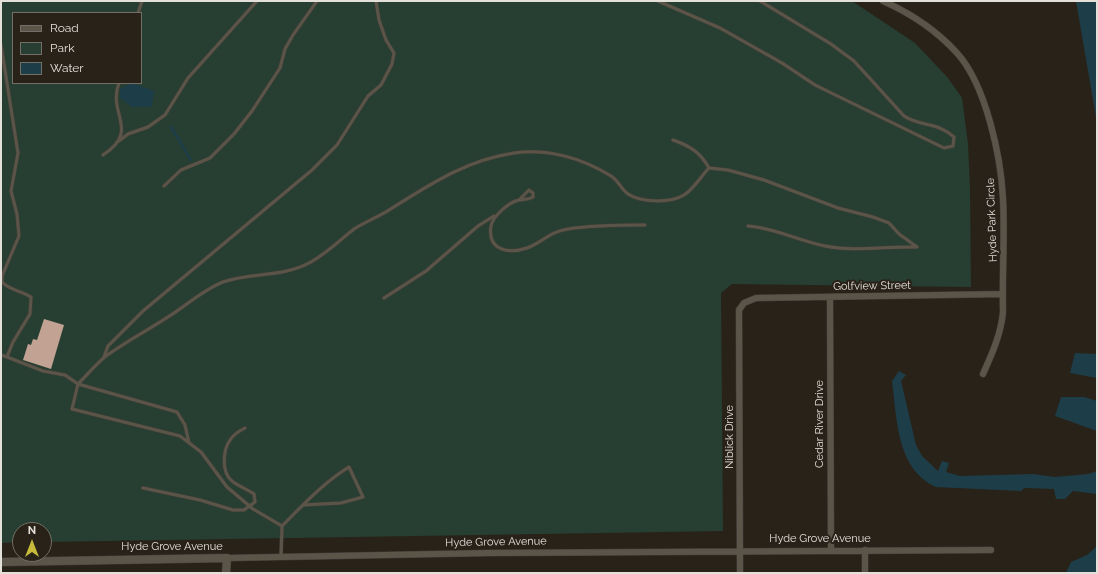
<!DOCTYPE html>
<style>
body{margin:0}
#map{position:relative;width:1098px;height:574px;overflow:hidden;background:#292219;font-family:Raleway,sans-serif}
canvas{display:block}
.frame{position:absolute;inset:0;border:2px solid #e3dfd9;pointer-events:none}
.legend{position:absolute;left:12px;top:12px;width:130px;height:72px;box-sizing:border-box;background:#292219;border:1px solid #736e66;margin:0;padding:5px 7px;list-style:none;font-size:12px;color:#e3dfd9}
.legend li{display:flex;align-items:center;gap:8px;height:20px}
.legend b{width:20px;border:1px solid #736e66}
.north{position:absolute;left:12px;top:522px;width:40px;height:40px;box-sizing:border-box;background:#292219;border:1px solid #736e66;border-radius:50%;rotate:0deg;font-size:11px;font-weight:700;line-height:16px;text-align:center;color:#e3dfd9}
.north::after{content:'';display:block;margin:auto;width:14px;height:18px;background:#c7bb3c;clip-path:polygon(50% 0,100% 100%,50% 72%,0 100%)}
</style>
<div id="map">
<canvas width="1098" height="574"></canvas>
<div class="frame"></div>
<ul class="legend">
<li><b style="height:5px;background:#5b5449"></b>Road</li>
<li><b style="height:11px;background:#273f32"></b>Park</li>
<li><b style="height:11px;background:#1d3e48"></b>Water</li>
</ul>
<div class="north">N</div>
</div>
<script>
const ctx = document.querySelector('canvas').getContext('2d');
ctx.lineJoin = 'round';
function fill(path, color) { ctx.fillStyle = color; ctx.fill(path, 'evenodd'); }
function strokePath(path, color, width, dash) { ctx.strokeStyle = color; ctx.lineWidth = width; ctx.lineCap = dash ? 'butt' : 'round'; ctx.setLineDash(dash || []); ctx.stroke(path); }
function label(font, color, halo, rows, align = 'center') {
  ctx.font = font + ' Raleway,sans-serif'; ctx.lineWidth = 4; ctx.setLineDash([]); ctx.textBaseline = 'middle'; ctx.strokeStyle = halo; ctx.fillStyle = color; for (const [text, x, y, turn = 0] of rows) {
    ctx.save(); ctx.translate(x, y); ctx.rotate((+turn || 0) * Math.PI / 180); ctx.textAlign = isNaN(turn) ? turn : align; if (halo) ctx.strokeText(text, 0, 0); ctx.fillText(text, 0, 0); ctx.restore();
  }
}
const green = new Path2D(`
 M1,1H852L915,43L948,78L962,98L968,144L970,189L971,287L732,284L721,293L723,531L44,542V530H20V542L1,543ZM13,13H141V83H13Z`);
const water = new Path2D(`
 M1076,1H1097V123Z
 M131,83L154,91L152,107H132L120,98V89Z
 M1075,353L1097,354V378L1070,373Z
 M899,371L906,375L901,381L916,445L922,456L938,471L942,461L949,463L946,472L960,476L1033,474L1055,477L1088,474L1097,471V494L1073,491L1065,499H1056L1054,489L1024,488L1021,491L936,487C896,469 897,417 892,381Z
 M1061,397H1084L1097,401V431L1055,416Z
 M1097,546V573H1066L1071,562L1087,555Z`);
const stream = new Path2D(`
 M171,127L191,160`);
const building = new Path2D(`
 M44,319L64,325L51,369L23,360L28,344L31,345L33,339L37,340Z`);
const service = new Path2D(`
 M658,1L720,28L782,63L815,85L944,148L953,146L954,137C938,122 921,127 904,116L854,61L831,44L760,1
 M138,13L142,1
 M1,45L18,153L11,191L17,214L19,236L2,276V282C9,290 22,291 31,297L30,314L13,342L7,357L43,371L65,375L78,384L72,409L180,436L201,452L227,487L253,509L282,526L281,556
 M119,141L128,134L148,127L165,115L188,78L257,1
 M103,155C141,130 107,114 119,83
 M709,168L728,170L764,180L838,208L873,217L889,223L899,234L917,247
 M164,186L181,170L210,158L234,134L252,111L280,68L285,49L293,35L317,1
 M519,200L529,190L533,193V197C528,200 524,199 519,200C509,202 493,216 491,226C487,251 509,254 527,248C543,242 549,232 568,229C593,225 620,225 645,225
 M748,226C775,228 799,241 825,246C855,252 887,246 917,247
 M384,298L426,271L478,226L494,216
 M1,355L7,357
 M104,357L108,346L143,311L312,170L337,145L368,96L381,85L392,64L394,53L386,40L379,20L376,1
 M189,443L185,425L177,412L78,384C87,375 96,364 106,356C128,340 152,328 174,313C189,303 205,289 223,282C252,272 282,278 311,262C327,253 340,240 354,229C365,222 378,217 389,210C429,185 466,160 514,153C547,148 582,158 611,176C618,180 621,189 628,194C642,203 671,203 684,195C694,189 701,176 709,168C700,152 690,146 673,140
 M143,488L200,500L233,510H244L255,502L254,494C247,489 238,486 232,481C221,472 223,450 230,440C234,434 239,431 245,428
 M282,526C303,505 323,483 349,467L363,497L341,503L303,505`);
const minor = new Path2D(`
 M883,1C910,13 937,31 957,53C986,85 1001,157 1003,199C1005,237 1002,274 1003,312C1001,334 992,354 983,374
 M830,297L831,550
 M865,550V573
 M227,558L490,553L991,550
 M740,573L739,310L744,303L756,298L1003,294`);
const tertiary = new Path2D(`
 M1,562L227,558L226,573`);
const streetNames = [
 ["Hyde Park Circle",992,220,-92],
 ["Golfview Street",872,286,-1],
 ["Cedar River Drive",820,424,-90],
 ["Niblick Drive",730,437,-90],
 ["Hyde Grove Avenue",820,539],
 ["Hyde Grove Avenue",496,542,-1],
 ["Hyde Grove Avenue",172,547]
];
fill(green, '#273f32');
fill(water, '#1d3e48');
strokePath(stream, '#1d3e48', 2.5);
fill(building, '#c1a293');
strokePath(service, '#433f38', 4);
strokePath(minor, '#433f38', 7);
strokePath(tertiary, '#433f38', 9);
strokePath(service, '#5b5449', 3);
strokePath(minor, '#5b5449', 6);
strokePath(tertiary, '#5b5449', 8);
label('11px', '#e3dfd9', '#292219', streetNames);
</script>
